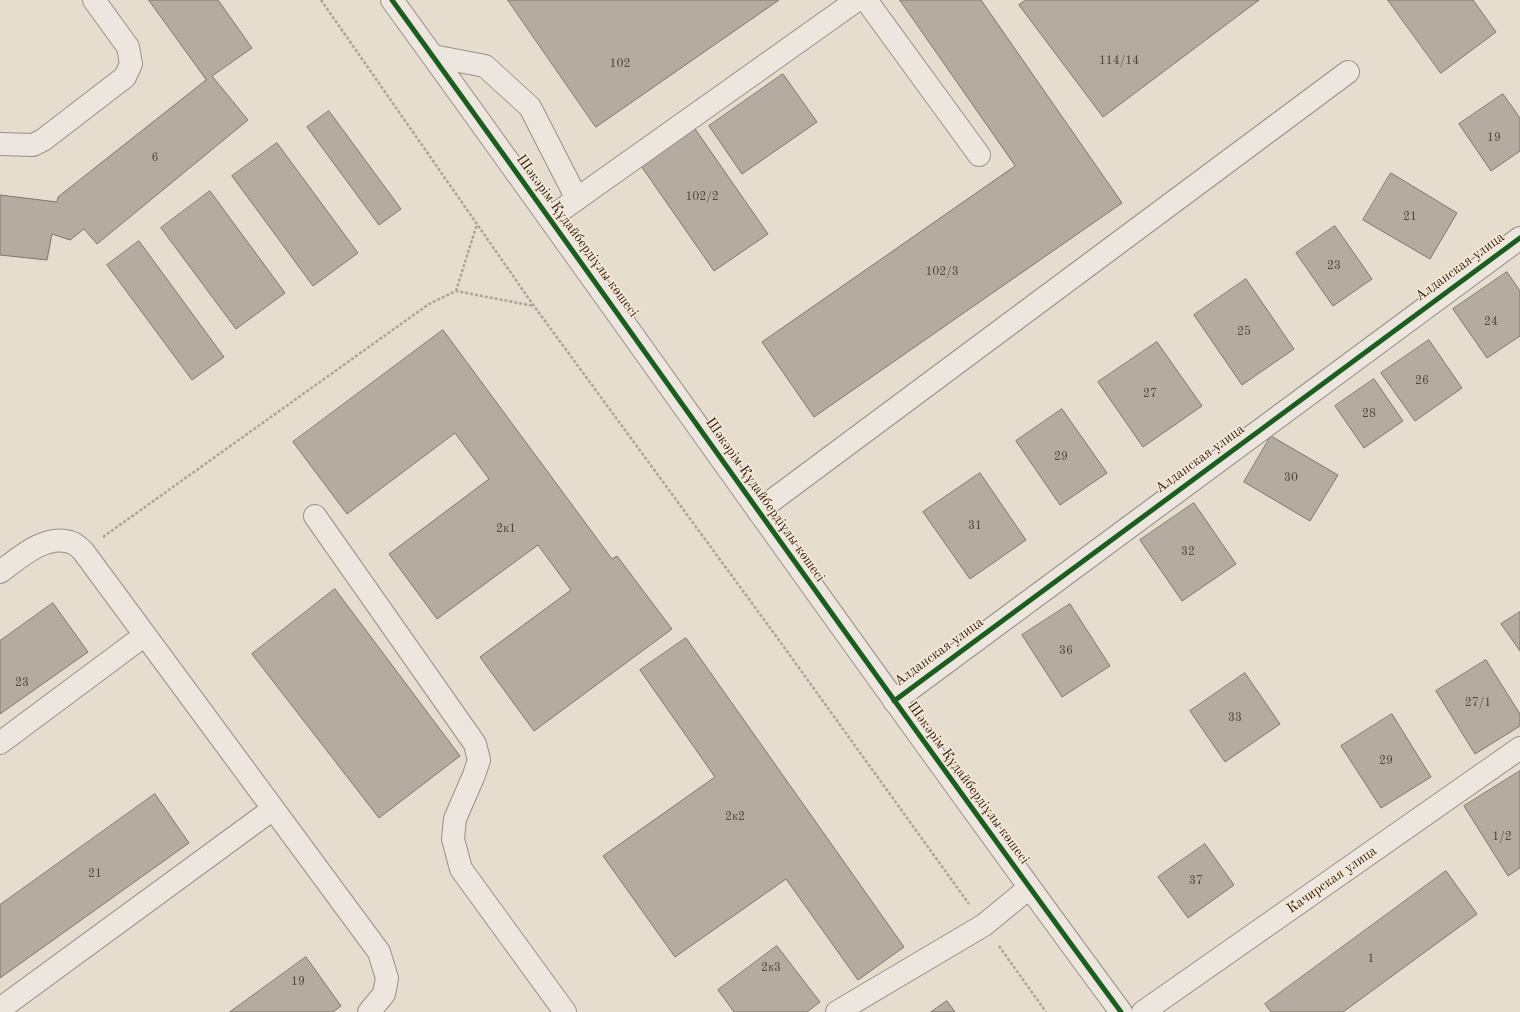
<!DOCTYPE html>
<meta charset="utf-8">
<style>
body{margin:0}
canvas{display:block;background:#e6ddce}
</style>
<canvas width="1520" height="1012"></canvas>
<script>
const ctx = document.querySelector('canvas').getContext('2d');
ctx.lineJoin = 'round';
function fill(path, color) { ctx.fillStyle = color; ctx.fill(path, 'evenodd'); }
function strokePath(path, color, width, dash) { ctx.strokeStyle = color; ctx.lineWidth = width; ctx.lineCap = dash ? 'butt' : 'round'; ctx.setLineDash(dash || []); ctx.stroke(path); }
function label(font, color, halo, rows, align = 'center') {
  ctx.font = font + ' "Old Standard TT",serif'; ctx.lineWidth = 3; ctx.setLineDash([]); ctx.textBaseline = 'middle'; ctx.strokeStyle = halo; ctx.fillStyle = color; for (const [text, x, y, turn = 0] of rows) {
    ctx.save(); ctx.translate(x, y); ctx.rotate((+turn || 0) * Math.PI / 180); ctx.textAlign = isNaN(turn) ? turn : align; if (halo) ctx.strokeText(text, 0, 0); ctx.fillText(text, 0, 0); ctx.restore();
  }
}
const building = new Path2D(`
 M149,0H218L252,48L212,76L248,120L97,244L84,229L70,240L52,234L47,260L0,255V195L57,202L58,197L206,80Z
 M508,0H779L596,127Z
 M900,0H981L1122,203L814,417L762,342L1015,166Z
 M1026,0H1259L1103,117L1019,5Z
 M1388,0H1473L1496,32L1441,73Z
 M783,74L817,122L742,174L709,126Z
 M1503,94L1520,118V151L1491,171L1459,124Z
 M329,111L401,209L379,225L307,127Z
 M691,123L768,234L714,271L637,160Z
 M277,143L358,253L313,286L232,176Z
 M1391,173L1457,213L1430,259L1363,220Z
 M210,191L285,293L236,329L161,228Z
 M1335,226L1372,279L1333,306L1296,253Z
 M139,241L224,357L192,380L107,265Z
 M1507,272L1520,291V336L1487,358L1453,309Z
 M1246,279L1294,349L1242,385L1194,315Z
 M443,330L612,559L617,556L672,629L534,731L480,657L571,590L538,545L437,619L389,554L489,479L455,433L347,514L293,442Z
 M1429,340L1462,388L1415,421L1381,373Z
 M1157,342L1202,406L1143,447L1098,382Z
 M1374,379L1403,421L1364,448L1335,406Z
 M1062,409L1107,473L1060,505L1016,441Z
 M1271,436L1338,475L1310,521L1244,482Z
 M980,473L1026,540L970,579L923,512Z
 M1194,503L1236,564L1182,601L1140,540Z
 M335,589L460,756L379,818L252,654Z
 M53,603L88,652L0,714V641Z
 M1070,604L1110,666L1062,697L1022,635Z
 M1520,612V651L1501,624Z
 M686,638L904,947L858,980L786,879L675,957L603,856L715,777L640,670Z
 M1486,660L1520,714V726L1475,754L1436,691Z
 M1245,673L1280,724L1225,762L1190,711Z
 M1392,714L1431,777L1381,808L1341,746Z
 M1520,771V868L1508,876L1464,806Z
 M155,794L189,843L0,978V905Z
 M1205,844L1234,885L1188,918L1158,877Z
 M1446,871L1477,914L1343,1012H1271L1265,1004Z
 M777,946L820,1002L807,1012H734L718,990Z
 M306,957L341,1006L333,1012H230Z
 M947,1001L955,1012H931Z`);
const path = new Path2D(`
 M321,0L534,306L776,636L969,904
 M456,291L477,224
 M103,537L429,304L456,291L534,306
 M999,946L1046,1012`);
const minor = new Path2D(`
 M392,0C636,336 874,678 1121,1012
 M866,0L979,155
 M433,56L485,66L530,107L577,199
 M0,144L33,145L43,140L125,77L131,64L128,47L94,0
 M550,218L857,0
 M758,511L1348,72
 M315,516L475,744L479,760L474,775L455,819L453,839L461,869L565,1012
 M0,572C19,558 45,534 70,542C75,543 80,548 83,551L379,952L387,978L384,994L369,1012
 M894,701L1520,238
 M0,743L145,635
 M0,1009L273,809
 M837,1012L984,925L1029,888
 M1143,1012L1520,748`);
const cycleway = new Path2D(`
 M392,0C636,336 874,678 1121,1012
 M894,701L1520,238`);
const numberNames = [
 ["114/14",1119,61],
 ["102",620,64],
 ["19",1494,138],
 ["6",155,158],
 ["102/2",702,197],
 ["21",1410,217],
 ["23",1334,266],
 ["102/3",942,272],
 ["24",1491,322],
 ["25",1244,332],
 ["26",1422,381],
 ["27",1150,394],
 ["28",1369,414],
 ["29",1061,457],
 ["30",1291,478],
 ["31",975,526],
 ["2к1",506,529],
 ["32",1188,552],
 ["36",1066,651],
 ["23",22,683],
 ["27/1",1478,703],
 ["33",1235,718],
 ["29",1386,761],
 ["2к2",735,817],
 ["1/2",1502,837],
 ["21",95,874],
 ["37",1196,881],
 ["1",1371,959],
 ["2к3",771,968],
 ["19",298,982]
];
const streetNames = [
 ["Шәкәрім Құдайбердіұлы көшесі",577,236,54],
 ["Алданская улица",1460,267,-36],
 ["Алданская улица",1200,459,-36],
 ["Шәкәрім Құдайбердіұлы көшесі",765,500,55],
 ["Алданская улица",939,652,-36],
 ["Шәкәрім Құдайбердіұлы көшесі",968,783,54],
 ["Качирская улица",1332,880,-35]
];
fill(building, '#b4aca1');
strokePath(building, '#7f776d', 1);
strokePath(minor, '#989086', 24);
strokePath(path, '#aaa49d', 2.5, [3, 2]);
strokePath(minor, '#ece6df', 22);
strokePath(cycleway, '#1b5e20', 5);
label('12px', '#564436', null, numberNames);
label('14px', '#372112', '#f6ead9', streetNames);
</script>
